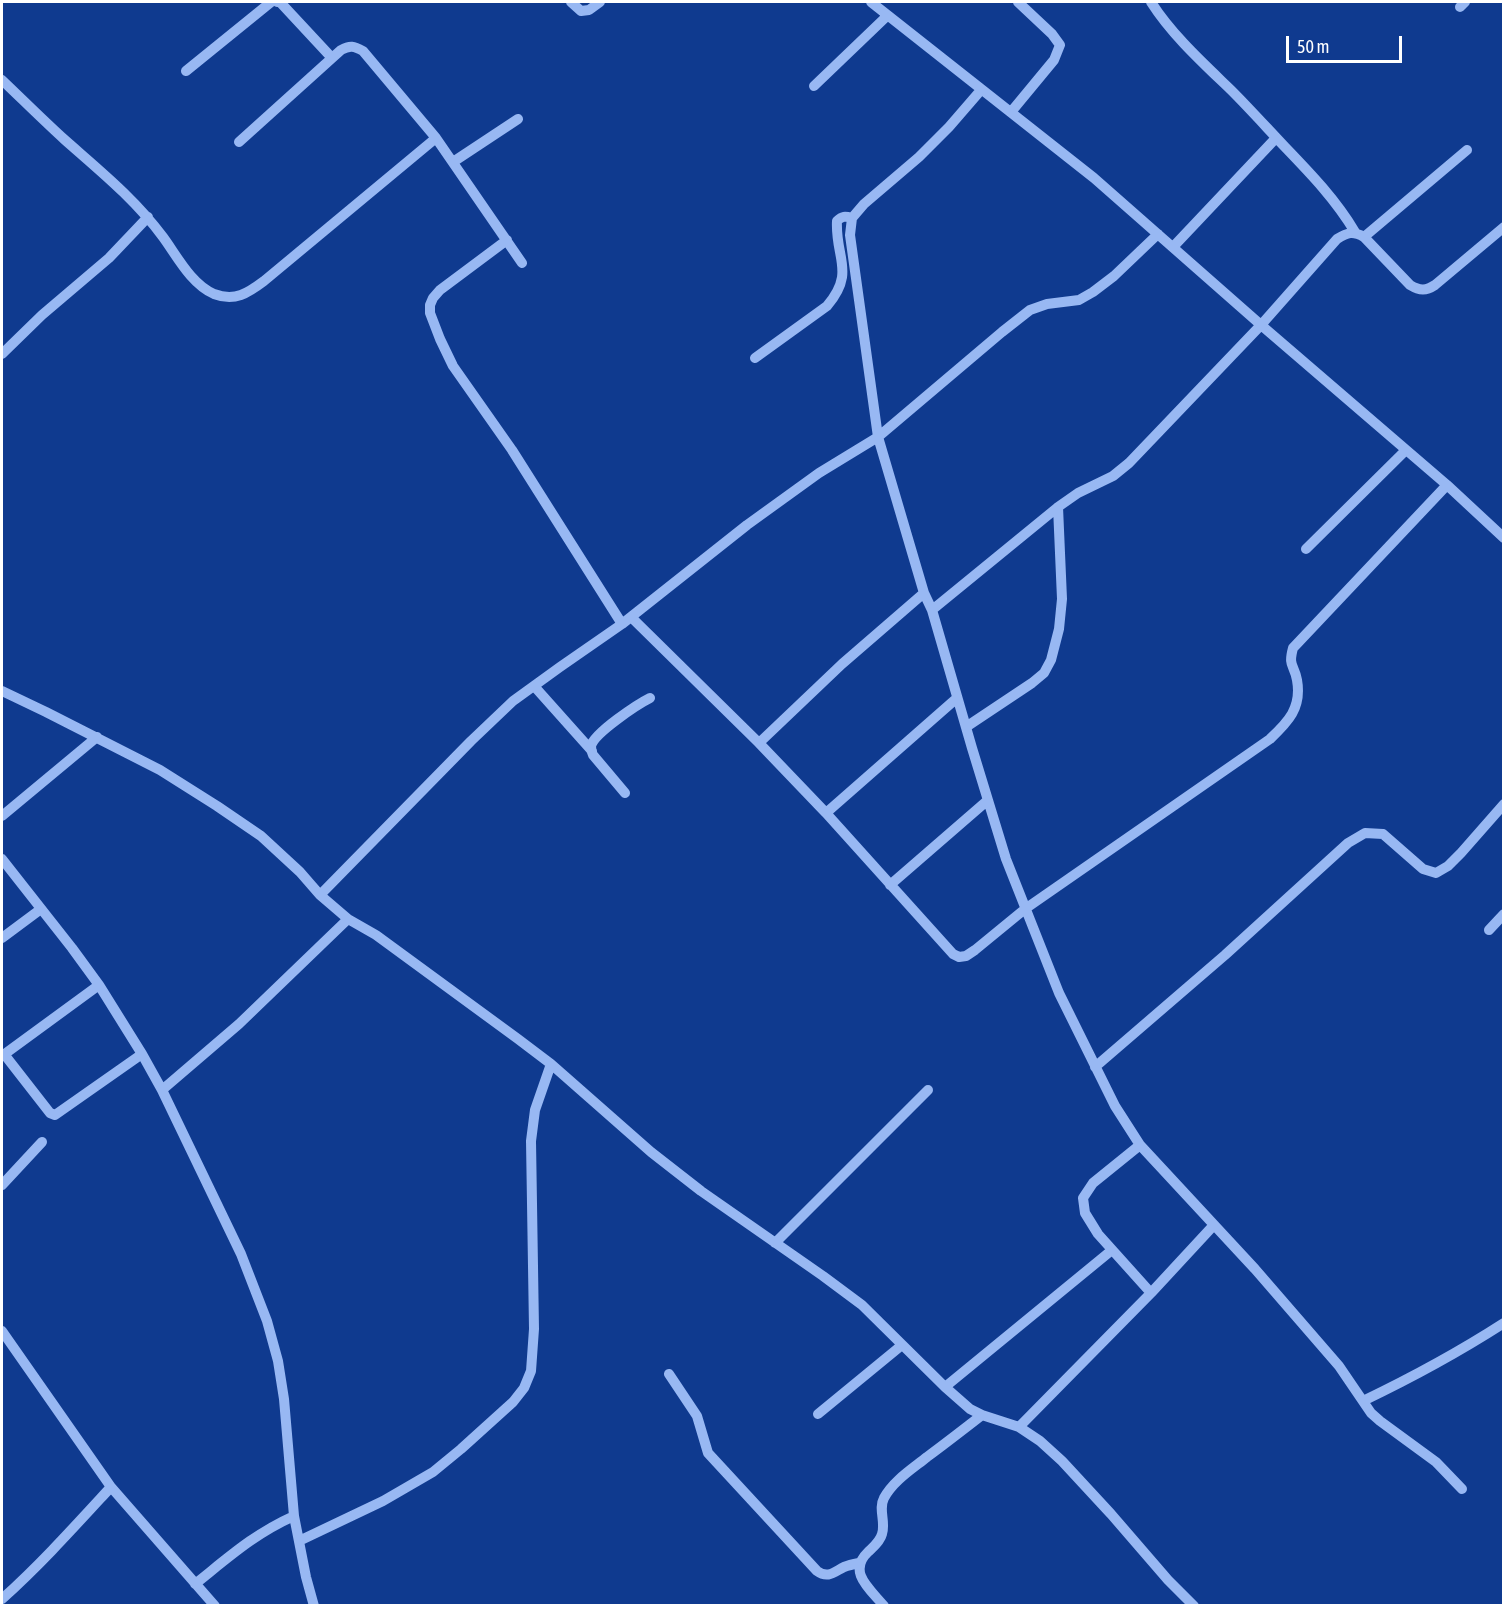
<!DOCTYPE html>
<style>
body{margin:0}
#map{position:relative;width:1505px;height:1607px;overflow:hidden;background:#0f3a8f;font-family:"Asap Condensed",sans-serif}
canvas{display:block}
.frame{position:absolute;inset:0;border:3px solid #fff;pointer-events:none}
.scale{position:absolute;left:1286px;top:36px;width:116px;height:27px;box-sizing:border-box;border:3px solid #fff;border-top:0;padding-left:8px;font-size:18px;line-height:21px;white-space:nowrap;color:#fff;-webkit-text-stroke:4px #0f3a8f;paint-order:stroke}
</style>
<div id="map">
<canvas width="1505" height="1607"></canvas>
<div class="frame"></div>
<div class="scale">50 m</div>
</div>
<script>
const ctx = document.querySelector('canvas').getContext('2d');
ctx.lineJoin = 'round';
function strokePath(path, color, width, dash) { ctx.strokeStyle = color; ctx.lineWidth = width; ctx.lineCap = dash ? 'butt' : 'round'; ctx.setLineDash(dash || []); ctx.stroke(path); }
const minor = new Path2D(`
 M277,2H280L332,58
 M571,2L581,11L589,10L600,2
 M871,2L1094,178L1261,325L1447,485L1504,538
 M1151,2C1172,35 1203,63 1231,90C1250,109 1267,128 1285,147C1311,174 1336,200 1355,232
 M1460,7L1465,2
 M186,71L271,2
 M2,80C23,100 43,120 65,140C99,170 135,199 163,237C177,256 191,284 214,294C235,302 248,293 264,281L436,138
 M814,86L887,16
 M981,90L949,127L919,157L864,204L852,218L850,235L878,437L924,593L932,610L972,748L1006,859L1059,993L1115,1106L1140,1145L1255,1269L1339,1366L1371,1413L1380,1421L1436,1462L1462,1489
 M1011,112L1054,60L1060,45L1052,34L1018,2
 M239,142L341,50C350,45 354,46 363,51L436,138L522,263
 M453,162L518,119
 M1364,237L1467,150
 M507,240L440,290L433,298L430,305V313L440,339L453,366L512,450L622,624
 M1173,247L1276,138
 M2,354L42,315L109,258L148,217
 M755,358L827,306C856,272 835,258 837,221C842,216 845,216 852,218
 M1306,549L1406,450
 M932,610L1058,507L1078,493L1113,476L1129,463L1261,325L1337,239C1348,232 1353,231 1364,237L1410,285C1420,291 1426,291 1435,285L1504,227
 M631,617L759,743L826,813L953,954L959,957L966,956L975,950L1025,909L1270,739C1288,722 1302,708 1297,680C1294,664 1288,667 1293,648L1447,485
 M534,686L592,751
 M2,691L46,712L160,770L217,806L261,836L300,872L320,895L348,919L376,935L518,1039L551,1064L651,1152L701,1191L823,1276L862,1305L945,1387L970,1409L982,1415L1019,1427L1040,1441L1062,1461L1111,1514L1168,1580L1194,1606
 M966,727L1032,683L1044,673L1051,660L1059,629L1062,599L1058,507
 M759,743L842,664L924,593
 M625,793L593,755C592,753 591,748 591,746C594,733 638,704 650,698
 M826,813L957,698
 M2,816L97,737
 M2,859L72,948L99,985L142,1054L162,1090L241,1254L267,1321L278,1361L284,1399L294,1516L306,1577L314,1606
 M890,885L988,800
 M320,895L471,741L513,701L560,667L622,624L747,525L819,473L878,437L1002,332L1030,310L1047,304L1079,300L1093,292L1114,276L1158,234
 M1489,930L1504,914
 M2,938L41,909
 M4,1054L50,1113L55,1115L142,1054
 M2,1056L99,985
 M1095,1067L1225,955L1348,843L1365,833L1383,834L1423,869L1436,873L1448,866L1461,853L1504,804
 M162,1090L239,1024L348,919
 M1140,1145L1093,1183L1083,1198L1085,1213L1098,1234L1151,1293
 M2,1185L42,1142
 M775,1243L928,1090
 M2,1331L111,1487L215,1606
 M669,1374L697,1416L708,1453L817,1571C828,1579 834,1572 844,1567C849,1565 854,1564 859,1563
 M945,1387L1112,1250
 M1363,1401C1411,1378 1459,1352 1504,1323
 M818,1414L902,1345
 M1019,1427L1151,1293L1213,1226
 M299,1541L383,1501L433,1472L461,1449L513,1402L524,1388L531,1371L534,1329L531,1141L535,1110L551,1064
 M195,1584C229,1557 254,1534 294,1516
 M2,1599C41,1564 76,1525 111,1487
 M884,1606C870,1589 847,1572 868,1552C873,1547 880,1542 882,1534C886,1522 878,1509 884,1498C893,1481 912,1469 927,1457C946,1443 964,1429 982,1415`);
strokePath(minor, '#98b8f3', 10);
</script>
